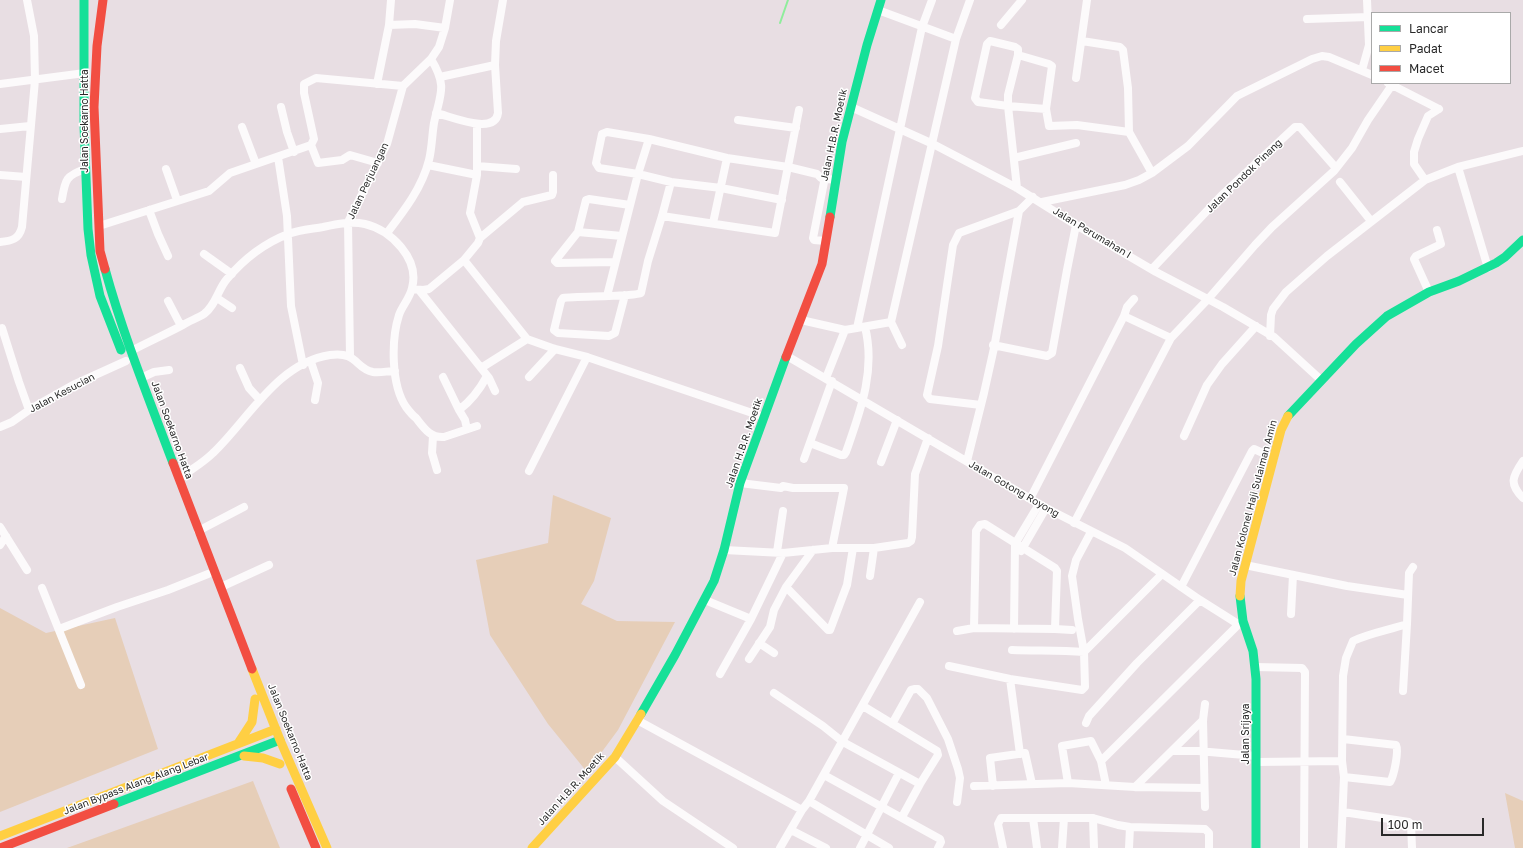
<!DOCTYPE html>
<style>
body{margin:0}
#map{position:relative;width:1523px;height:848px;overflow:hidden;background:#e8dee3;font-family:"Golos Text",sans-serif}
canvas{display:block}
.legend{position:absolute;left:1371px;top:12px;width:140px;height:72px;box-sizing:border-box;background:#fff;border:1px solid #a9a9a9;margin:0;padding:5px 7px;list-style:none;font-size:12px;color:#292929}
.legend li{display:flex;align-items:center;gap:8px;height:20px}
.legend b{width:20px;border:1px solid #a9a9a9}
.scale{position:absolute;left:1381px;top:818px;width:103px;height:18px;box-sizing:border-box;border:2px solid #292929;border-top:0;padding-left:5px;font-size:12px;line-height:14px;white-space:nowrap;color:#292929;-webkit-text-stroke:3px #fff;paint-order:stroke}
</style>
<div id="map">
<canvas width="1523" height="848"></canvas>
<ul class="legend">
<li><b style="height:5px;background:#16e098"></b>Lancar</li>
<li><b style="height:5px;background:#ffcf43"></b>Padat</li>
<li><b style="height:5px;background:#f24e42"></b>Macet</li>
</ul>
<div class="scale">100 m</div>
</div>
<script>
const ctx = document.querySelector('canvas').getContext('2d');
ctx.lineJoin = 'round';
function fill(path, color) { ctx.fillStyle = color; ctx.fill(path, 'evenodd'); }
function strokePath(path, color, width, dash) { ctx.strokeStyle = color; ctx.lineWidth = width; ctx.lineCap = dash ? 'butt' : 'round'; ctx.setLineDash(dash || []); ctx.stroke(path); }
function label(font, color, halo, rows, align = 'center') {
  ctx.font = font + ' "Golos Text",sans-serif'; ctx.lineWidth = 3; ctx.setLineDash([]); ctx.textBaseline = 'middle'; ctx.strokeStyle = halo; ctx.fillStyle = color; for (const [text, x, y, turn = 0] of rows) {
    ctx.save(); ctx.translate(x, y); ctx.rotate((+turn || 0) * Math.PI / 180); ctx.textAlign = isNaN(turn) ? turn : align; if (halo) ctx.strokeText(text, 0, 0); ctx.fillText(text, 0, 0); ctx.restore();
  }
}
const green = new Path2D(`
 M553,495L611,518L594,581L581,604L617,621L675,622L618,730L587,772L548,724L490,635L476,560L548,543Z
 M0,608L46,633L115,618L158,749L0,812Z
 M253,781L280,848H67Z
 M1505,793L1523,801V848H1515Z`);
const stream = new Path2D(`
 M780,23L788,0`);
const street = new Path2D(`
 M878,10L956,39
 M1307,19L1369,17
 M389,25L415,24L445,28
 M1001,25L1022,0
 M1082,41L1120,47L1123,50L1128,88L1129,132L1152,173
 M1018,55L1008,95V106L1046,109
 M1362,70L1369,45L1367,0
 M440,77L495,65
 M1076,78L1087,0
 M1388,83L1439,109
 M0,84L85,73
 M377,84L389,25L391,0
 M281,107L287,132L294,152
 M851,107L933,144L1017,188L1076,225L1156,272L1223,307L1274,337L1321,380
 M436,113C450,116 495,136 498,113L495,65L496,41L503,0
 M738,120L796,128
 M242,127L256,164
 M0,129L30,126
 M311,145L318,163L342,160L350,155L378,163
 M278,157L287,216L291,306L303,365
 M1014,158L1076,143
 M428,165L477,175V124
 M477,166L516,169
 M1458,167L1488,268
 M166,169L177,200
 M826,172L813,238L814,240L826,241
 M0,175L26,177
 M1425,180L1414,164V152L1418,139L1428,116L1439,109
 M1340,182L1371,221
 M1017,188L1008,106L978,102L975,98L987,44L990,41L1015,47L1018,49V55L1049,64L1052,66L1046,109L1049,126L1077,125L1129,132
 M62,199C65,180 66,175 86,169
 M782,200L721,188L671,182L638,174L599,168L596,163L602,134L607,132L649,139L727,158L788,167L817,174L821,178L835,180
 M1042,202L1125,185L1139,180L1152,173L1188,146L1237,96L1312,59L1322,56L1329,57L1372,75
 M149,210L158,234L168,256
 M662,216L775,233L799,110
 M713,223L727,158
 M99,226L209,191L230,173L311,145L314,139L304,93V84L316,78L403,86
 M578,232L622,236
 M387,233C404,211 422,188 429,160C432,148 432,135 434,123C440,94 448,87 431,59
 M480,238L523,202L552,195L553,192V175
 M0,242C12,241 19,239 22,227L35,80L34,36L27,0
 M204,254L232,274
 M464,260L527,339L555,349L587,357L529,471
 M615,262L557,263L555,261L578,232L586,200L589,199L630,205
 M1152,269L1221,196L1295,127H1300L1336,168
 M412,289L423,290L429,289L464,260L478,243L480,238L470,213L477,175
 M419,290L489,378L495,391
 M1429,292L1414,259L1416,256L1441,244L1437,230
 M625,295L615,333L609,336L558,333L554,330L561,301L563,298C576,296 634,297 641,293L648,261L662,216L671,182
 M607,296L638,174L649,139
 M217,298L232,308
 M168,301L181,326
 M1124,316L1127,307L1134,299
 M801,320L845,330L891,322L956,39L970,0
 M891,322L902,345
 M2,328L19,382L29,410
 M857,328L922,27L932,0
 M1270,336L1271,315L1273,309L1286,292L1327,256L1425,180L1458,167L1523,151
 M993,345L1047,356L1052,353L1067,270L1076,225
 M131,351C148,342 166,334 183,325C189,321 198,318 204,314C216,305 218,289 227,279C243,260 265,243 288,234C299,230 312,229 323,227C337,224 351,221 365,224C391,230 420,259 412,288C410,298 402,306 399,315C391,340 391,385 406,407C409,411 412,415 416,418C424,428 430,438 444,437L477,426
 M350,356L348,222L387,144L403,86L431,59L439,47L445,28L450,0
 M787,356L1046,508L1125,548L1200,600L1238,624
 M587,357L764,417
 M311,362L318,383L315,400
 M240,368L249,388L260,400
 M481,368L527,339
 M443,377L459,410
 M529,377L555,349
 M141,378L154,372L169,370
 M826,378L845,330
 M981,405L930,399L927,395L938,346L953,245L959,233L1019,211L1033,197
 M0,427L12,422L32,408L73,385L126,361
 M467,429L465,420L459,410C471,401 480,389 487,376
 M433,436L432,453L437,470
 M1184,436L1207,385L1222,364L1256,326
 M810,443L841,455H844L846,452C860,412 876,371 865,327
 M804,459L832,381
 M967,461L984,393L994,348L1019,211
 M1523,461C1512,477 1509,484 1523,498
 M881,462L897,420
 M179,479C190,470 203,463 213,453C248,420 277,363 330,355C358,351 355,369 373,372C380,373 388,371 395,371
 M740,483L781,488L783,486L793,488H844L832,548
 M1030,499L1124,316L1171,338
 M1074,523L1171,338L1209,298L1255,245L1272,227L1334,171L1352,148L1368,120L1392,85
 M0,527L27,570
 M198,531L244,507
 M0,545L6,536
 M724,550L783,553L832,548H874L908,543L911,541L912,537L915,474L928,438
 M1021,551L1046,508
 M777,552L783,511
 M1245,565L1347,586L1408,595
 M870,576L874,548
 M221,587L269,565
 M786,587L828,630H830L847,585L853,548
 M1181,587L1252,451L1254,449L1274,458
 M42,588L81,685
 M705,600L751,619
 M1291,614L1293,575
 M59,629L117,607L168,590L208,574
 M1014,629L1015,544L1039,504
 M1055,629L1072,630
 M957,631L974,628L1055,629L1057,571L1055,568L985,524L980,525L976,531L974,628
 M759,643L774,653
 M1012,650C1036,651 1060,650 1084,652L1078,619L1072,576L1076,560L1091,532
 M749,659L770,627L774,610L786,587L813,550
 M949,666L1010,679L1082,690L1085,687L1084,652L1162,574
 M1255,667L1302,668L1305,672L1304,848
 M720,674L751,619L783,553
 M1010,679L1020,754
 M1403,691L1407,624
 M774,693L823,726L843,742L920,784
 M863,706L937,751L938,755L920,784L902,817
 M637,720L802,810
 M1086,723L1089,716L1137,663L1200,600
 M892,724L911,690L915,689H918L927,698L948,739L958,769L960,778L957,802
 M1343,739L1396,745C1399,751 1394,776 1390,782L1344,777
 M1172,751H1198L1256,756
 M615,757L663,801L733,848
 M1101,761L1242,621
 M1257,762L1342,761
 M824,775L940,839L941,842L938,848
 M1068,783L1062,746L1091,741L1101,761L1106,785
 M974,786L1068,783L1135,787L1204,788
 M993,786L990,758L1025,753L1032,784
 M1135,787L1203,720
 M809,801L889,848
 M1205,807L1203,720L1205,704
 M1343,812L1409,822L1411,824L1412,848
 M1033,818L1037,848
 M1093,818L1094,848
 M791,830L826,848
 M780,848L802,810L809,801L920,602
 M860,848L899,773
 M1003,848L998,824L1001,818H1093L1118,825L1130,827L1205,829L1209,833V848
 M1062,848L1064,818
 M1129,848L1130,827
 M1341,848L1344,777L1342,761L1343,676L1346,658L1353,641C1370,633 1389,630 1407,624L1409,573L1413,567`);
const fast = new Path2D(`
 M84,0V125L88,229L91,255L100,296L121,350
 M830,217L842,142L867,45L881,0
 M105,269C123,335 149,399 173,463
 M1288,416L1356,344L1387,316L1429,292L1459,281L1496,263L1505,257L1523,240
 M1240,596L1243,621L1253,651L1256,679V848
 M641,714L675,655L714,581L724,550L740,483L786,357
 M114,804L280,740`);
const slow = new Path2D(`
 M1240,596L1241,581L1281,430L1288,416
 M252,669L280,740L327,848
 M239,742L252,722L255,699
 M244,756L263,758L280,764
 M0,836L276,729
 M532,848L615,757L641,714`);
const jam = new Path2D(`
 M103,0L97,46L94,107L100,251L105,269
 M786,357L822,264L830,217
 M173,463L252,669
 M291,789L316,848
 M0,848L114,804`);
const streetNames = [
 ["Jalan Soekarno Hatta",85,121,-90],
 ["Jalan H.B.R. Moetik",834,135,-78],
 ["Jalan Pondok Pinang",1244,176,-44],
 ["Jalan Perjuangan",368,181,-65],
 ["Jalan Perumahan I",1092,233,31],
 ["Jalan Kesucian",62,393,-28],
 ["Jalan Soekarno Hatta",172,430,70],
 ["Jalan H.B.R. Moetik",744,443,-71],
 ["Jalan Gotong Royong",1014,489,30],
 ["Jalan Kolonel Haji Sulaiman Amin",1253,498,-75],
 ["Jalan Soekarno Hatta",290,732,68],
 ["Jalan Srijaya",1246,734,-90],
 ["Jalan Bypass Alang-Alang Lebar",136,784,-21],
 ["Jalan H.B.R. Moetik",571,789,-48]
];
fill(green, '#e6ceb8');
strokePath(stream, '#8fed9c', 2);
strokePath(street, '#fcfafb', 8);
strokePath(fast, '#16e098', 9);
strokePath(slow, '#ffcf43', 9);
strokePath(jam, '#f24e42', 9);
label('10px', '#292929', '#fff', streetNames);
</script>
